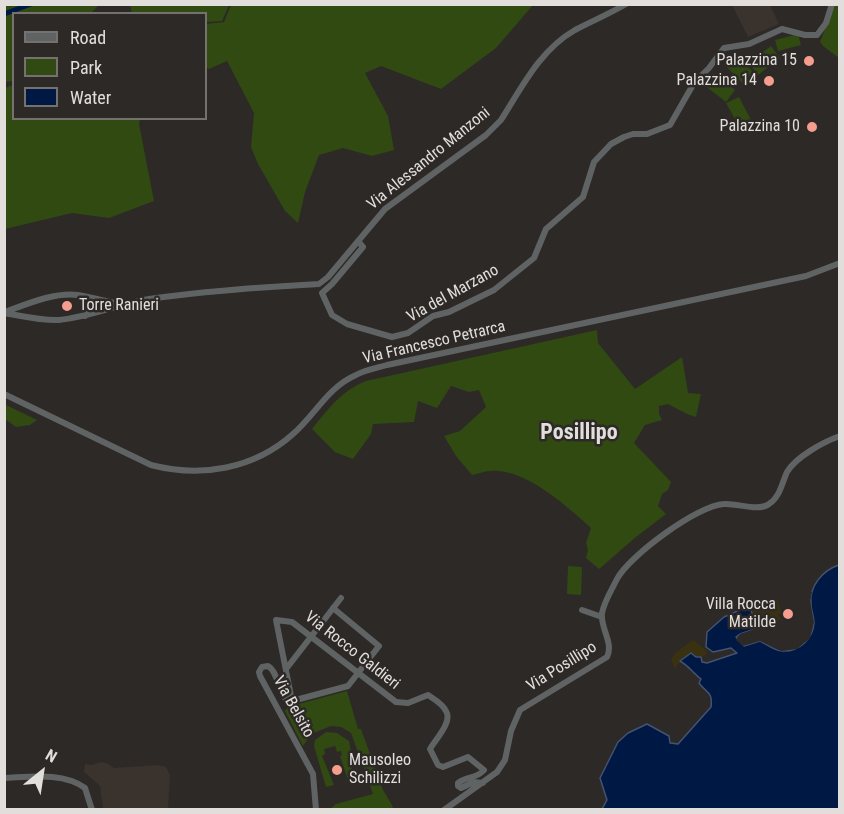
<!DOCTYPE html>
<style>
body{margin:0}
#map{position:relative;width:844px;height:814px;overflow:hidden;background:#2d2927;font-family:"Roboto Condensed",sans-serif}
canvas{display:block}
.frame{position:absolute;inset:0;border:6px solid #e1dedc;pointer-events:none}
.legend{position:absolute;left:12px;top:12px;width:195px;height:108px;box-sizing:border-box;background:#2d2927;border:2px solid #75716f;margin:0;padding:8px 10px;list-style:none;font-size:18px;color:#e1dedc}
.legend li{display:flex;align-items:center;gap:12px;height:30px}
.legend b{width:30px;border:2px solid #75716f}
.north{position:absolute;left:12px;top:742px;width:60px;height:60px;-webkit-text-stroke:4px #2d2927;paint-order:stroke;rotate:30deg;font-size:16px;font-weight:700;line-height:24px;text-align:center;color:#e1dedc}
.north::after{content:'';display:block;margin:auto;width:21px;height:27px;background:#e1dedc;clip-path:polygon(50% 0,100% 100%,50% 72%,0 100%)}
</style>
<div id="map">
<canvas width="844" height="814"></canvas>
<div class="frame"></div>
<ul class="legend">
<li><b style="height:8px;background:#606364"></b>Road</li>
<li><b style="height:16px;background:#304a12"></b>Park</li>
<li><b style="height:16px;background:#001844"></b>Water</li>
</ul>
<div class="north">N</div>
</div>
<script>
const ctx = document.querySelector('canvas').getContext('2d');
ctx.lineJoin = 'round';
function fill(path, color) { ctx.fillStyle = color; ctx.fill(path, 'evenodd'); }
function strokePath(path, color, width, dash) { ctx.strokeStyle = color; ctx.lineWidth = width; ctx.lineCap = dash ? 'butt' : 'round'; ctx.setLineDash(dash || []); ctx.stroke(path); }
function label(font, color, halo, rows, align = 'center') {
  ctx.font = font + ' "Roboto Condensed",sans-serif'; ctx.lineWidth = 5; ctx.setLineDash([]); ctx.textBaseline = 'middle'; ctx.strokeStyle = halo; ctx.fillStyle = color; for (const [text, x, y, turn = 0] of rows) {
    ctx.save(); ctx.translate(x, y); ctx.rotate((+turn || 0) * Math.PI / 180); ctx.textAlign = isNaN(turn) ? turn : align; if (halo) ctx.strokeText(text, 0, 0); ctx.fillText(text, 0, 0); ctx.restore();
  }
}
const built = new Path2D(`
 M732,5H770L779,24L748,37Z
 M100,762L107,763L114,768L158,765L166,767L170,775L168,809H103L100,786L84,772L85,764L92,765Z`);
const green = new Path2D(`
 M9,5V4L99,5L91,13L14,14L13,81L5,82V6Z
 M130,5V4L229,5L222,21L206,22V14L132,13Z
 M231,5V4L533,5L496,48L441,89L381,66L365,73L388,116L394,150L372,156L343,148L319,155L305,192L298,223L285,211L258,164L251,147L254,113L227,61L209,69L206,68V24L224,22Z
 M834,5H839V58L823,46L820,42Z
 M798,34L801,45L778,51L775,40Z
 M771,46L780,58L758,75L749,63Z
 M735,54L755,74L744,85L724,64Z
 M713,73L735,90L726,102L704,85Z
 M13,85L14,118L140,119L139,124L154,201L109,218L72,213L5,229V88Z
 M739,97L752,122L740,128L726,103Z
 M597,330L598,343L635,389L682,357L688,393L701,394L696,417L687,414L668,404L659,406V414L662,420L645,425L634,443L671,482L668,490L662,494L658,506L666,514L636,537L599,569L586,558L588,550L586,543L591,528C568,507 524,467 490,471C484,471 478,474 472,475L456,456L444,436L460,431L486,407L479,390L469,392L451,386L437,408L418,401L414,422L373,424L371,434L353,459L335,452L312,429C328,409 341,391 366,381Z
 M6,405L37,420L30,425L16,427L5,419L6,411L5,408Z
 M568,566L582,567L581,595L567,594Z
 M347,691L358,729H361L383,790L392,805L393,809H330L336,804L373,794L351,733L341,727L331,726L311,734L303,746L285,711L288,707Z
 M326,732L337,733L349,741L352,758L349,760L355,777L348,780L340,756L342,755L341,751L337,752L335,746L324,749L325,754L322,756L334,785L326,787L314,746L315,740Z`);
const sand = new Path2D(`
 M778,600L781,613L778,615L781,619L770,628L764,627L758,628L749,606C756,600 769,601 778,600Z
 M693,640L706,650L707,654C701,657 697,658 691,653L682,658L675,669L671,660L675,653Z`);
const water = new Path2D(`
 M839,565V809H602L607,800L600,778L618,742L628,733L647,724L669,736L670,743L678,744L711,707C713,691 706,693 699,683L701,679C693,673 689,666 680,661L691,653L696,657H701L702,662L707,663L737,653L731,648L713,652L706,647L707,632L724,617L749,606L758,628L740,634L736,637L744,646L760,641C766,644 775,651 782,651C799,652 813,639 814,623C814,617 811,610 811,604C809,586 823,570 839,565Z`);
const pier = new Path2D(`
 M809,591L812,592L810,601L814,622L810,638L797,649L781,651L760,641L743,646L736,640L740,634L761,627L760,631L741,637L739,639L744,643L761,638L781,648L795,646L808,636L811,622L807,602Z`);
const canal = new Path2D(`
 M4,14L31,4`);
const minor = new Path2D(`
 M358,241L363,247L332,284L322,293L332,315L347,324L392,337L408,333L433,316L449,312L494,290L534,258L546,229L583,197L594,162L611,144L624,137L633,134H647L670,125L694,83L709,68L724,48L749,44L782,29L805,35H817L826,23L832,4
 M5,312C27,304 54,292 78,295C92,297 106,302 120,304
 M4,313C22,316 42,321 59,320C90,317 119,304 149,299C206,291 262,287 319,284L328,277L385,209L486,135L501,120C522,87 540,50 575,30C592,21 609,14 626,4
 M85,316L87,308L85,297
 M4,394L151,465C201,478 254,469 293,434C315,415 328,387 356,375C365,370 377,368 387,365L806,276L840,263
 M582,610L602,617
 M286,669L341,598
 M292,701L276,620L292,622L396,702L408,703L428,695C434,699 443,704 446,711C453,722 435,740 430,749L438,765L443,767L468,757L484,770C477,779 466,776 458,783V786L461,788L474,782L483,783
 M292,701C276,699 281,674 268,666L262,667L259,672L260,676L313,774L316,810
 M292,701L348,686L379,646L333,608
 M4,778C30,777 63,772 85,788L92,810
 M444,810L497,772L505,760L511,731L520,710L607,657C614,643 600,628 602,613C604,602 612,589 617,579C629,556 698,505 724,504C738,503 758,512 769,504C780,497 782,483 787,472C796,457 823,442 840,436`);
const markers = [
 [809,61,6,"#f59d8e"],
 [769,81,6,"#f59d8e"],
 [812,127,6,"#f59d8e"],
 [67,306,6,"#f59d8e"],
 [788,614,6,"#f59d8e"],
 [337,770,6,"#f59d8e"]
];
const poiNames = [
 ["Palazzina 15",797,61],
 ["Palazzina 14",757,81],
 ["Palazzina 10",800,127],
 ["Torre Ranieri",79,306,"left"],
 ["Villa Rocca",776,605],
 ["Matilde",776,623],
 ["Mausoleo",349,761,"left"],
 ["Schilizzi",349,779,"left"]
];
const streetNames = [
 ["Via Alessandro Manzoni",429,159,-39],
 ["Via del Marzano",453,294,-29],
 ["Via Francesco Petrarca",434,343,-13],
 ["Via Rocco Galdieri",352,651,38],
 ["Via Posillipo",562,667,-32],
 ["Via Belsito",293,707,61]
];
const districtNames = [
 ["Posillipo",579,433]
];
fill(built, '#3a322c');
fill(green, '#304a12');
fill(sand, '#3a3111');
fill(water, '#001844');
strokePath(water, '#445372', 1.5);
fill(pier, '#2d2927');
strokePath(canal, '#001844', 5);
strokePath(minor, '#606364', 6);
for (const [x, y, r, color] of markers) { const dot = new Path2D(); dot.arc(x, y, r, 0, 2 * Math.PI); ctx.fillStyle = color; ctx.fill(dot); strokePath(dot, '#2d2927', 2); }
label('16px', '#e1dedc', '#2d2927', poiNames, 'right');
label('16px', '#e1dedc', '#2d2927', streetNames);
label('bold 22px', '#e1dedc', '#2d2927', districtNames);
</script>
